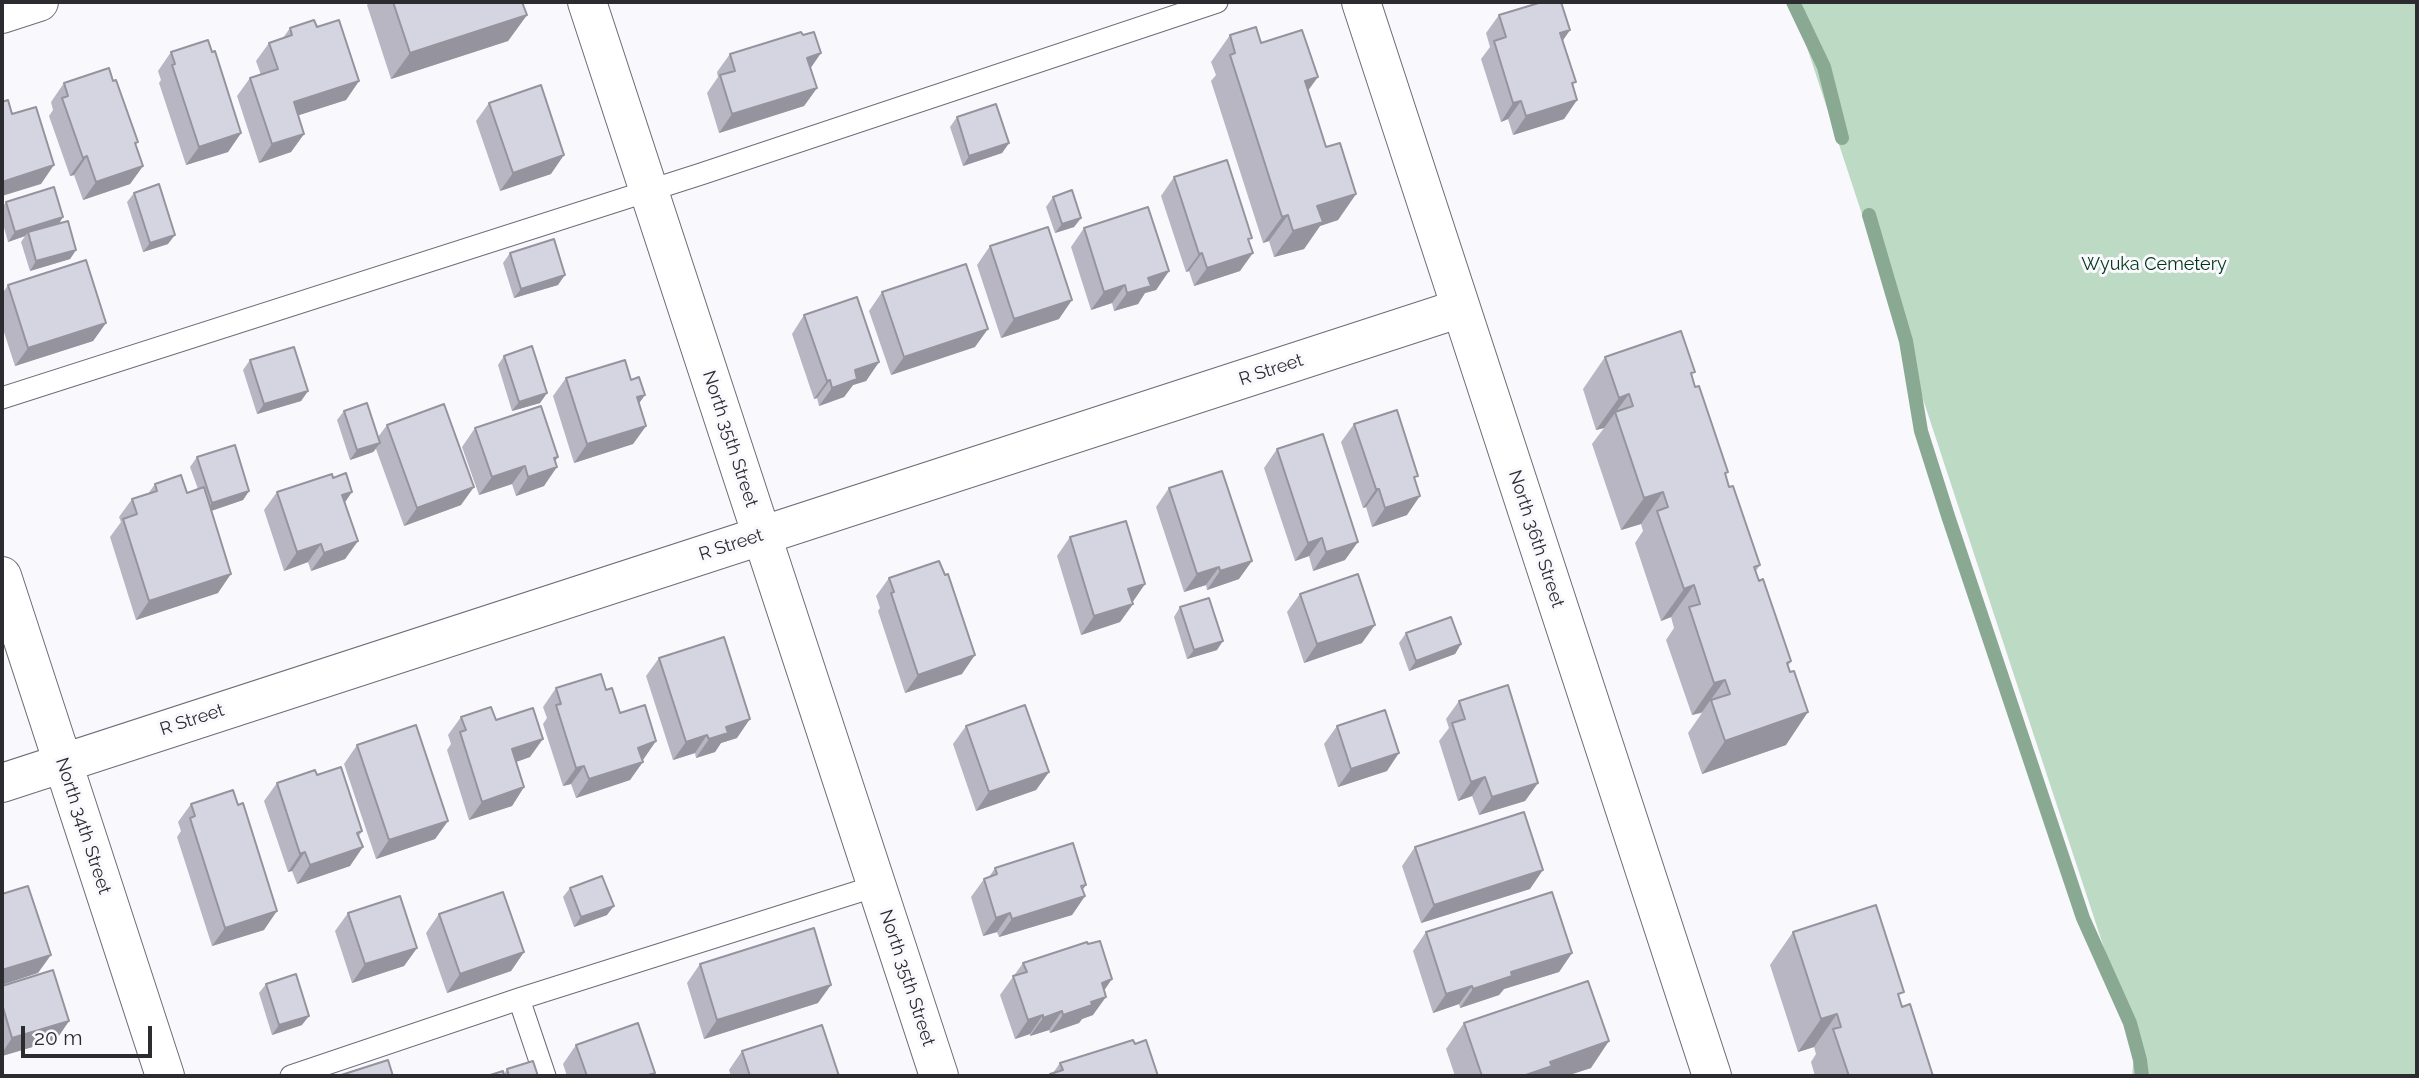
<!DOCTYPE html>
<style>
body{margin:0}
#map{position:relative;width:2419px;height:1078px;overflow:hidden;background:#f8f8fd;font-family:Raleway,sans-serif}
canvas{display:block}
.frame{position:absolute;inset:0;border:4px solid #2b2b30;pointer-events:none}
.scale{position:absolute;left:21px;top:1026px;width:131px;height:32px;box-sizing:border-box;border:4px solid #2b2b30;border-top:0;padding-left:9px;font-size:21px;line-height:24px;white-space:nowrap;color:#2b2b30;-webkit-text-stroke:5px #f8f8fd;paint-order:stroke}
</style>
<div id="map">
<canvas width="2419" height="1078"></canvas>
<div class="frame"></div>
<div class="scale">20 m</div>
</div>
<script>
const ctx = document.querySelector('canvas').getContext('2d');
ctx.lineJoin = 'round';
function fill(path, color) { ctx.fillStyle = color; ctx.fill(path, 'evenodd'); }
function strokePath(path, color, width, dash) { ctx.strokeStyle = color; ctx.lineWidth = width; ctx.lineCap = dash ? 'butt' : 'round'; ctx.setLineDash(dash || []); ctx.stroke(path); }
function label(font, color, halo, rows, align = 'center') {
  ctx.font = font + ' Raleway,sans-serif'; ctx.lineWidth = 6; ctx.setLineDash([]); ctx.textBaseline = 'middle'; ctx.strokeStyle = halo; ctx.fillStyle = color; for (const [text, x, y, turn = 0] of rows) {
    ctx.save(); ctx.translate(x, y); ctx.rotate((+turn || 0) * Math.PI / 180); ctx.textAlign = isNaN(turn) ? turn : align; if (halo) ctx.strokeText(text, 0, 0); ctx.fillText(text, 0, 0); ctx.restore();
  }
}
const green = new Path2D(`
 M1792,2H2417V1076H2132L2135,1042Z`);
const stream = new Path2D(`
 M1793,2L1824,67L1842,138
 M1869,215L1906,341L1921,431L1948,516L2083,918L2130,1023L2140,1060L2142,1076`);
const service = new Path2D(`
 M2,398L701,174L1217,2
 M519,999L545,1076
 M291,1076L519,999L876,886`);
const minor = new Path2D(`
 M587,2L939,1076
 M1361,2L1712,1076
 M2,14L39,2
 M2,576L165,1076
 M2,783L1461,308`);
const wall = new Path2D(`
 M369,2H522L527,15L508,41L391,79L367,5Z
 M1499,15L1570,30L1563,40L1577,100L1564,119L1513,135L1508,119L1501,122L1481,59L1490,47L1486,33Z
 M317,27L359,81L346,100L298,115L304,134L291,152L259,163L237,96L250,78L261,75L256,61L269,43L283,38L290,28Z
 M1230,35L1261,43L1308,91L1326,147L1356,194L1338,220L1320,226L1304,249L1274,257L1269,241L1263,243L1211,81L1216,75L1211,62Z
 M171,52L241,133L228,152L186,165L159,83L161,80L158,71Z
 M730,54L811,68L817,88L804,106L719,133L707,93L718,77L717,72Z
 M64,83L135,145L143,166L130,184L83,200L74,175L70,176L49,116L53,110L51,102Z
 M489,103L551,174L500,191L476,121Z
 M957,117L1009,143L1002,153L963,166L950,127Z
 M1174,177L1249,242L1240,271L1194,286L1189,271L1186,272L1161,196Z
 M134,193L168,244L143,252L127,202Z
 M1053,197L1081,218L1074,227L1055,233L1046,207Z
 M6,202L59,224L76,250L70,259L30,271L21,242L25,236L8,242L2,220V208Z
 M1084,228L1169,271L1156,290L1145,293L1138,304L1114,311L1112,303L1091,310L1071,247Z
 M990,246L1059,319L1001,338L977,265Z
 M510,253L558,285L514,298L503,263Z
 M8,285L106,323L93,341L15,366L2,326V294Z
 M882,292L975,347L891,375L869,311Z
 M804,315L879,362L866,381L853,385L844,397L819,406L817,398L814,399L792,334Z
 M504,356L547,393L540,403L512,411L498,365Z
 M1605,357L1692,376L1729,487L1760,565L1756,571L1759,581L1791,661L1788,666L1786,745L1702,774L1688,733L1702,713L1692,715L1666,640L1674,628L1671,617L1661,621L1635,543L1643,531L1641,524L1621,530L1592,444L1604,428L1596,430L1583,389Z
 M250,360L308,391L301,401L257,414L243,370Z
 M566,378L631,380L645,395L639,403L646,426L633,444L574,463L553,396Z
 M344,411L378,437L387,425L461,505L404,526L376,449L373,452L350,460L337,420Z
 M1354,424L1407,515L1372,527L1366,507L1363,508L1341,442Z
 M475,428L555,461L544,486L516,496L512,484L479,495L462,447Z
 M1277,449L1345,560L1313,571L1309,556L1295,561L1264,468Z
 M197,457L249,491L243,500L211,511L218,593L136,620L110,537L121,522L119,517L132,499L148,494L155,484L187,493L198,489L190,467Z
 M1169,488L1239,579L1207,590L1206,585L1184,592L1156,507Z
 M277,492L345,502L358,541L345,559L311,571L308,562L284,571L264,510Z
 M1070,537L1145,584L1132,602L1133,604L1120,622L1081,635L1057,556Z
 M945,575L962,674L905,693L878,611L880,608L876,596L889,578Z
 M1300,594L1362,643L1304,663L1287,612Z
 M1180,607L1217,650L1187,659L1174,617Z
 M1406,633L1461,644L1455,654L1409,671L1399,643Z
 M659,658L737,738L721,743L715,752L696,758L695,753L673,760L646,676Z
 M556,688L606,690L620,713L656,741L642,760L630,780L576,798L571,784L563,786L543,724L547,718L543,707Z
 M1459,701L1538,783L1525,801L1479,815L1472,796L1458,801L1439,741L1449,728L1446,719Z
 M461,717L496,720L530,757L516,762L524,787L512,806L469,820L447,750L451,744L448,735Z
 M966,726L1049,772L1036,790L976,811L953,744Z
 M1337,726L1387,771L1338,787L1324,744Z
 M357,745L448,821L435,839L376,859L344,764Z
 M317,775L362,831L359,836L350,866L297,884L292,871L288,872L264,801L277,783Z
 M191,804L264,930L212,946L177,837L181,831L178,822Z
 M1415,847L1530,889L1421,923L1402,866Z
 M995,868L1083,890L1085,896L1072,915L999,937L997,932L983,936L971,897L984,879L989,877Z
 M570,888L607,915L574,927L563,897Z
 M348,913L417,948L404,966L352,983L335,931Z
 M439,914L524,952L511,971L447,993L426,933Z
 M1426,932L1572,953L1559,972L1504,989L1499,995L1460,1008L1459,1004L1433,1013L1413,951Z
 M1793,932L1899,1000L1933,1076H1815L1811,1062L1816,1054L1814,1047L1798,1052L1770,965Z
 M1023,963L1104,991L1093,1015L1082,1019L1079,1023L1050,1033L1049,1030L1030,1036V1034L1015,1039L1000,995Z
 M700,964L818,1003L704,1039L687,983Z
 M266,984L302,1025L272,1035L259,993Z
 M2,986L69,1021L56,1040L2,1056Z
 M1464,1023L1591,1068L1566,1076H1455L1446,1049Z
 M1135,1044L1158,1076H1049L1050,1074L1053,1073L1060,1063Z
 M576,1045L652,1076H567L563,1064Z
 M742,1051L839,1076H731L729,1070Z
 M507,1069L538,1076H487L504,1074Z`);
const shadedWall = new Path2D(`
 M527,15L508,41L391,79L410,53Z
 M1570,30L1557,49L1560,33Z
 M821,53L808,72L807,58Z
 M1318,77L1299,103L1305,81Z
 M359,81L346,100L281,121L294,102Z
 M817,88L804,106L719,133L732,114Z
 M1577,100L1564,119L1513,135L1526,116Z
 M1521,101L1508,119L1501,122L1513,103Z
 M241,133L228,152L186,165L199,147Z
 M304,134L291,152L259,163L272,144Z
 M1009,143L1002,153L963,166L969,156Z
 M564,155L551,174L500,191L513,173Z
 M87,156L74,175L70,176L83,158Z
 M54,165L41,184L2,196V182Z
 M143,166L130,184L83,200L96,182Z
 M1356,194L1338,220L1320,226L1304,249L1274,257L1293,231L1317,206Z
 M1288,215L1269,241L1263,243L1282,217Z
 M63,217L57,227L28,232L25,236L8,242L15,232Z
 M1081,218L1074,227L1055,233L1062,224Z
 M175,235L168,244L143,252L150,243Z
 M76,250L70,259L30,271L36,261Z
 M1202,253L1189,271L1186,272L1199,254Z
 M1253,253L1240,271L1194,286L1207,268Z
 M1169,271L1156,290L1145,293L1138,304L1114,311L1127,293L1148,278Z
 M565,275L558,285L514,298L521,289Z
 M1125,285L1112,303L1091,310L1104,292Z
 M1072,300L1059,319L1001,338L1014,319Z
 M106,323L93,341L15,366L28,348Z
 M988,329L975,347L891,375L904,357Z
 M879,362L866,381L853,385L844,397L819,406L832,388L855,370Z
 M830,380L817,398L814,399L827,381Z
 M308,391L301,401L257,414L264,404Z
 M547,393L540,403L512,411L519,402Z
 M1629,394L1604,428L1596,430L1619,398Z
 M645,395L632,413L637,397Z
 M646,426L633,444L574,463L587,444Z
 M380,443L373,452L350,460L357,450Z
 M558,457L549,470L557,467L544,486L516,496L528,477L554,458Z
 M525,466L512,484L479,495L492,477Z
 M474,487L461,505L404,526L417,508Z
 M1376,489H1379L1366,507L1363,508Z
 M249,491L243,500L205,513L212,503Z
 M352,492L339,511L342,495Z
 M1663,492L1641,524L1621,530L1644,498Z
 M1420,496L1407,515L1372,527L1385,508Z
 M1322,538L1309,556L1295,561L1308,543Z
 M358,541L345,559L311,571L324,553Z
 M1358,542L1345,560L1313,571L1326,552Z
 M321,544L308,562L284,571L297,552Z
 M1252,561L1239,579L1207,590L1220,571Z
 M1219,567L1206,585L1184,592L1197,574Z
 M231,574L218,593L136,620L149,601Z
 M1145,584L1132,603L1128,589Z
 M1694,585L1671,617L1661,621L1684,589Z
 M1133,604L1120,622L1081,635L1094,616Z
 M1375,625L1362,643L1304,663L1317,644Z
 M1223,641L1217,650L1187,659L1194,650Z
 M1461,644L1455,654L1409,671L1416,661Z
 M975,655L962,674L905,693L918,675Z
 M1725,680L1702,712L1692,715L1714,683Z
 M1808,712L1786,745L1702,774L1725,741Z
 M750,719L737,738L721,743L715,752L696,758L709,739L726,727Z
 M707,735L695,753L673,760L686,742Z
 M543,739L530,757L499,768L512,749Z
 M656,741L643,760L625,766L638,748Z
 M1399,753L1387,771L1338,787L1351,769Z
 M643,762L630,780L576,798L589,779Z
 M584,766L571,784L563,786L576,768Z
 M1049,772L1036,790L976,811L989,792Z
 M1485,777L1472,796L1458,801L1471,782Z
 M1538,783L1525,801L1479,815L1492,797Z
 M524,787L512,806L469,820L482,802Z
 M448,821L435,839L376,859L389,840Z
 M363,847L350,866L297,884L310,865Z
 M305,852L292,871L288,872L300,854Z
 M1543,870L1530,889L1421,923L1434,905Z
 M1086,885L1076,899L1085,896L1072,915L999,937L1012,919Z
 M614,906L607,915L574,927L581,917Z
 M277,911L264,930L212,946L225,928Z
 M1010,913L997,932L983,936L996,918Z
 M417,948L404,966L352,983L365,964Z
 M524,952L511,971L447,993L460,974Z
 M1572,953L1559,972L1504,989L1499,995L1460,1008L1473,989L1511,972Z
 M51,955L38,973L2,985V970Z
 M1112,979L1099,998L1102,983Z
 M831,985L818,1003L704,1039L717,1020Z
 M1472,986L1459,1004L1433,1013L1446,994Z
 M1106,997L1093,1015L1082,1019L1079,1023L1050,1033L1063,1015L1091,1002Z
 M1062,1011L1049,1030L1030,1036L1043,1018Z
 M1837,1014L1814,1047L1798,1052L1821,1019Z
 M1043,1015L1030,1034L1015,1039L1028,1020Z
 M309,1016L302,1025L272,1035L279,1025Z
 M69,1021L56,1040L2,1056V1053L12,1038Z
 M1609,1041L1591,1068L1566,1076H1523L1550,1062Z`);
const building = new Path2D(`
 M393,2H522L527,15L410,53Z
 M1542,2H1561L1570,30L1560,33L1576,82L1572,83L1577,100L1526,116L1521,101L1513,103L1494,41L1506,37L1499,15Z
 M314,20L317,27L339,20L359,81L294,102L304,134L272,144L250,78L278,69L269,43L292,35L290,28Z
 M1256,27L1261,43L1302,30L1318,77L1305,81L1326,147L1340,143L1356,194L1317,206L1323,222L1293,231L1288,215L1282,217L1230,55L1235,53L1230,35Z
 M801,32L803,35L814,32L821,53L807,58L817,88L732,114L720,75L735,71L730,54Z
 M208,40L212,52L215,51L241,133L199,147L172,65L175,64L171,52Z
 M109,68L113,81L116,80L138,142L135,143L143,166L96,182L87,156L83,158L62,98L68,96L64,83Z
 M541,85L564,155L513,173L489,103Z
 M8,100L12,114L36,107L54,165L2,182V102Z
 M996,104L1009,143L969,156L957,117Z
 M1227,160L1252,238L1248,239L1253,253L1207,268L1202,253L1199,254L1174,177Z
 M159,184L175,235L150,243L134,193Z
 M54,187L63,217L15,232L6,202Z
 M1072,190L1081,218L1062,224L1053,197Z
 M1148,207L1169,271L1148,278L1151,286L1127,293L1125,285L1104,292L1084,228Z
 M68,221L76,250L36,261L28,232Z
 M1048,227L1072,300L1014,319L990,246Z
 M554,239L565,275L521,289L510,253Z
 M86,260L106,323L28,348L8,285Z
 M966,264L988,329L904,357L882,292Z
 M857,297L879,362L855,370L857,379L832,388L830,380L827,381L804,315Z
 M1681,331L1695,372L1691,373L1695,387L1699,386L1728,472L1725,473L1729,487L1733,486L1760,565L1754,567L1759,581L1763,579L1791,661L1787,663L1790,672L1794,671L1808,712L1725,741L1711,700L1730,694L1725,680L1714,683L1689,607L1700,604L1694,585L1684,589L1657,511L1668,507L1663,492L1644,498L1615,412L1633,406L1629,394L1619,398L1605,357Z
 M532,346L547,393L519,402L504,356Z
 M294,347L308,391L264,404L250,360Z
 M625,360L631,380L639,377L645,395L637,397L646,426L587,444L566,378Z
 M367,403L380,443L357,450L344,411Z
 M444,404L474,487L417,508L387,425Z
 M541,406L558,457L554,458L557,467L528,477L525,466L492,477L475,428Z
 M1397,410L1418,476L1414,477L1420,496L1385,508L1379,489H1376L1354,424Z
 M1323,434L1358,542L1326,552L1322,538L1308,543L1277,449Z
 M235,445L249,491L212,503L197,457Z
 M1222,471L1252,561L1220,571L1219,567L1197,574L1169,488Z
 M346,473L352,492L342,495L358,541L324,553L321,544L297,552L277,492L332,474L333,478Z
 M181,475L187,493L204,487L231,574L149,601L123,519L137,514L132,499L157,491L155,484Z
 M1126,521L1145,584L1128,589L1133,604L1094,616L1070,537Z
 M939,561L945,575L948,574L975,655L918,675L891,593L894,592L889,578Z
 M1358,574L1375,625L1317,644L1300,594Z
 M1209,598L1223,641L1194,650L1180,607Z
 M1451,617L1461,644L1416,661L1406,633Z
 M724,637L750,719L726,727L728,733L709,739L707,735L686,742L659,658Z
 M601,674L606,690L612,688L620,713L645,705L656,741L638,748L643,762L589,779L584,766L576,768L556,705L561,704L556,688Z
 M1508,685L1538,783L1492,797L1485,777L1471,782L1452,723L1465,719L1459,701Z
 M1025,705L1049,772L989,792L966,726Z
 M491,707L496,720L533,708L543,739L512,749L524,787L482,802L460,732L466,730L461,717Z
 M1385,710L1399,753L1351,769L1337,726Z
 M416,725L448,821L389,840L357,745Z
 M341,767L362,831L357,833L363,847L310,865L305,852L300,854L277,783L315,770L317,775Z
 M233,790L238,805L243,803L277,911L225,928L190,818L195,816L191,804Z
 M1524,812L1543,870L1434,905L1415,847Z
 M1073,843L1086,885L1081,886L1085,896L1012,919L1010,913L996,918L984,879L997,874L995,868Z
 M602,876L614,906L581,917L570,888Z
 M28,886L51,955L2,970V894Z
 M503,892L524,952L460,974L439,914Z
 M1552,892L1572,953L1511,972L1512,976L1473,989L1472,986L1446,994L1426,932Z
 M400,896L417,948L365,964L348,913Z
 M1876,905L1904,992L1898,994L1902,1007L1910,1004L1933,1076H1849L1833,1029L1841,1027L1837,1014L1821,1019L1793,932Z
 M814,928L831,985L717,1020L700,964Z
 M1100,941L1112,979L1102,983L1106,997L1091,1002L1092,1005L1063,1015L1062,1011L1043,1018V1015L1028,1020L1013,976L1027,972L1023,963L1087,942L1088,944Z
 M53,970L69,1021L12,1038L2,1004V986Z
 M296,974L309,1016L279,1025L266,984Z
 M1588,981L1609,1041L1550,1062L1552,1066L1523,1076H1482L1464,1023Z
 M638,1023L655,1073L645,1076H587L576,1045Z
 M822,1025L839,1076H750L742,1051Z
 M1133,1040L1135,1044L1146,1040L1158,1076H1051L1050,1074L1063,1070L1060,1063Z
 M388,1060L393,1076H338Z
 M533,1061L538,1076H509L507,1069Z
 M503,1071L504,1076H487Z`);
const parkNames = [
 ["Wyuka Cemetery",2154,265]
];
const streetNames = [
 ["R Street",1271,370,-18],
 ["North 35th Street",730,439,72],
 ["North 36th Street",1536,539,72],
 ["R Street",731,545,-18],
 ["R Street",192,720,-18],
 ["North 34th Street",83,826,72],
 ["North 35th Street",907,978,72]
];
fill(green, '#bddac4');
strokePath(stream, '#8aa992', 14);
strokePath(service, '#6d6c78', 23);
strokePath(minor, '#6d6c78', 40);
strokePath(service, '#fff', 21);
strokePath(minor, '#fff', 38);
fill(wall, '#b7b6c2');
fill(shadedWall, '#95949e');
fill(building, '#d5d4e1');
strokePath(building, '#95949e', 2);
label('18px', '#003516', '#f8f8fd', parkNames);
label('18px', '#2b2b30', '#f8f8fd', streetNames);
</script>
